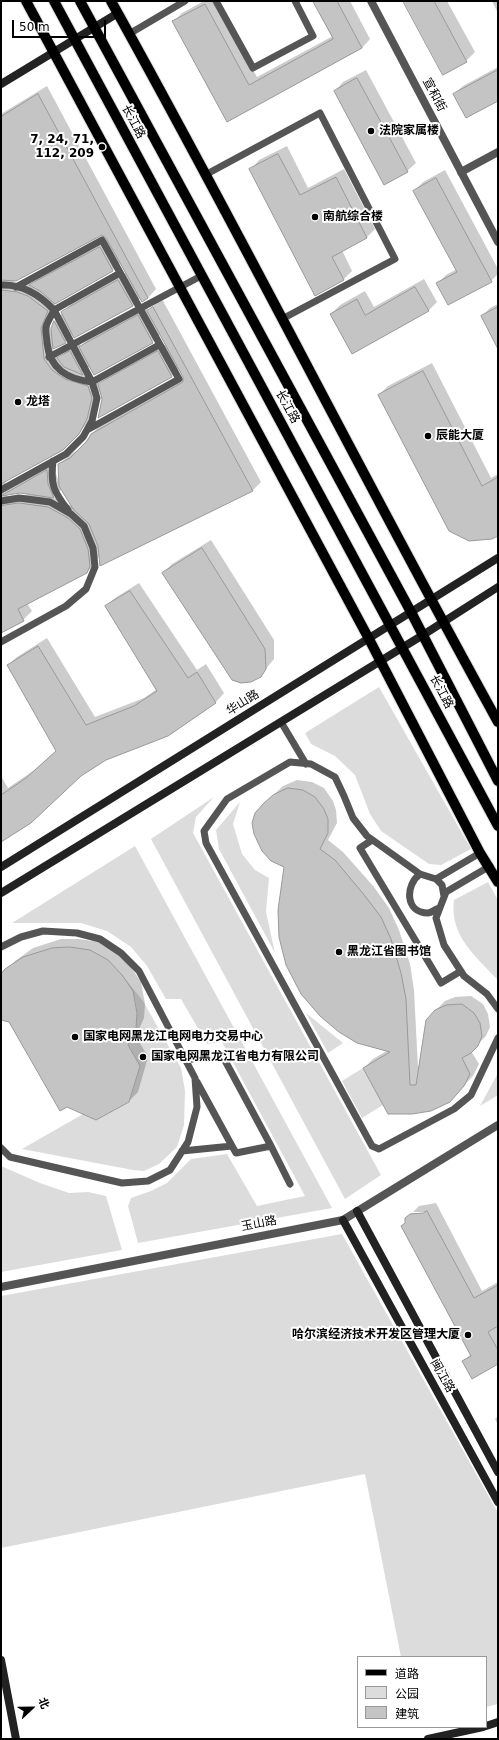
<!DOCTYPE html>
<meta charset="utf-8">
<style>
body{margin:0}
#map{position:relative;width:499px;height:1740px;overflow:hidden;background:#fff;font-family:"DejaVu Sans","Noto Sans SC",sans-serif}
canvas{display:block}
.frame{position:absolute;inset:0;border:2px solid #000;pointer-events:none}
.legend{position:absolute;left:357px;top:1656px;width:130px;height:72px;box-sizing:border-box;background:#fff;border:1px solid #999;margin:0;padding:5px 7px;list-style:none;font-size:12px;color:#000}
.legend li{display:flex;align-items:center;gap:8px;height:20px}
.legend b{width:20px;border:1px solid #999}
.north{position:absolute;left:12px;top:1688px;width:40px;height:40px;-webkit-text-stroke:3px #fff;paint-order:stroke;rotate:68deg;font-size:11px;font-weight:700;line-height:16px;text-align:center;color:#000}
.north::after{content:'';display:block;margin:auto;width:14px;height:18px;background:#000;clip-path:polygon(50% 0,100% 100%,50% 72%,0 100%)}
.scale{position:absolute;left:12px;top:20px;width:94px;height:18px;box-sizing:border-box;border:2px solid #000;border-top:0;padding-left:5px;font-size:12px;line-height:14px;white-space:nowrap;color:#000;-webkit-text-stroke:3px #fff;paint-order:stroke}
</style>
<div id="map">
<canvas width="499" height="1740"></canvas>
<div class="frame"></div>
<ul class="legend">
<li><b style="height:5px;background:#000"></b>道路</li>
<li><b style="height:11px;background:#dcdcdc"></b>公园</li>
<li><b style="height:11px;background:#c4c4c4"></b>建筑</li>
</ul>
<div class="north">北</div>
<div class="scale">50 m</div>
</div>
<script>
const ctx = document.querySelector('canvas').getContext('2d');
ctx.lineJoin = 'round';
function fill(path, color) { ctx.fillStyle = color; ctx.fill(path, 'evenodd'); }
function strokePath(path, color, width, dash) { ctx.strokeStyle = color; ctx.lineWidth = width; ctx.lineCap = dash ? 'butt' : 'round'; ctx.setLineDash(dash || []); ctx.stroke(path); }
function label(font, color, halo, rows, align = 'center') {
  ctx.font = font + ' "DejaVu Sans","Noto Sans SC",sans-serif'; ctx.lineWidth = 4; ctx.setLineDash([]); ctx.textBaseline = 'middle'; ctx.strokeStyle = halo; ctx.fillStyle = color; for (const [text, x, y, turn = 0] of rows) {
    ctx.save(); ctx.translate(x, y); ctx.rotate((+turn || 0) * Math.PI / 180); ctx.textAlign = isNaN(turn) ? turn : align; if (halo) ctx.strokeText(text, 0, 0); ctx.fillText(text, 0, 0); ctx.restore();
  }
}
const green = new Path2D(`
 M379,687L471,849L441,865L429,864L381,831L370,814L355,775L335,756L311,744L305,733Z
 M214,797L196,817L193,833L381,1175L345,1199L151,839Z
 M240,802L233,824L242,854L255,870L269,878L266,912L275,953L219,849L216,830Z
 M135,846L332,1208L138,1243L128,1206L131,1198L151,1191L167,1183L191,1159L227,1154L257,1206L305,1196L222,1042L207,1044L181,999H166L147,966L131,947L107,931L81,923H12Z
 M488,882L498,900V980C476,957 449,935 454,900Z
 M122,975L143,1001L181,1068L185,1091L184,1125L177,1147L159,1164L144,1171L133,1170L22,1149L83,1114L96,1120L129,1102L140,1066L128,1045C141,1016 140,1001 122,975Z
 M306,1013L343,1043L328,1053Z
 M363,1068L383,1105L362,1118L342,1081Z
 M498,1073V1095L480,1106Z
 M1,1166L40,1183L69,1193L88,1192L106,1196L122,1250L1,1272Z
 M342,1234L498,1513V1704L486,1707V1657H401L365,1474L1,1548V1296Z`);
const shadow = new Path2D(`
 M204,1H216L257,77L333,36L314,1H350L370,39L362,48L227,121L173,22L182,13Z
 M404,1H447L475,52L466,61Z
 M492,1H498V13Z
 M498,67V100L454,94L463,86Z
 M366,70L416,163L407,171L335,91L343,82Z
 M47,86L156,289L148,298L141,297L133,306L73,333L65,342L53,348V350L59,358L67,350L79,343L81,346L89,338L147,307L148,310L162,299L261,482L252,491L100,554L96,563L87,572L27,603L32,611L23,620L1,632V114ZM103,234L108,239L39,277L31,285L13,282ZM121,262L127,272L71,304L55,321L51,332L49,319L56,302L113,270ZM161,334L166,344L108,376L99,385L97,378L83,374L90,366L94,374L152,342ZM180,368L184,378L100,425L79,449L68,456L59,465V482L56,474V462L7,486L5,481L62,449L87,424L96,410L100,389L103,399L172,376ZM62,489L73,507L57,499L53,498ZM18,492L31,494L10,498L6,494Z
 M287,146L308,188L344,169L375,229L366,238L342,250L352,271L344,279L251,169L259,160Z
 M445,170L498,269V274L491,281L437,284L446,275L457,269L414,191L423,182Z
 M424,279L437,302L428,311L353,353L331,314L340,305L365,291L374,307Z
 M498,304V347L482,316L490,308Z
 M432,363L491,478L498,474V535L379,395L388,386Z
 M211,540L274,640V659L260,676L163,573L172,564Z
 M139,583L197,670L206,664L224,693L216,702L167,735L106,759L81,775L1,840V776L8,788L36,769L57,750L8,665L17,657L47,638L95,717L144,698L157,689L106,606L115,598Z
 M297,780L312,782L324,788L333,801L336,810L337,823L328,840L343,852L374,887L389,908L399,930L410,964L414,990L418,1068L436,1010L445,1001L455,997L471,996L483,1004L488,1014L490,1027L486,1036L471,1051L479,1064L473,1076L449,1101L364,1068L373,1059L388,1050L285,866L265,803L283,786Z
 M61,939H79L99,942L117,952L130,966L141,982L145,1004L144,1018L136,1036L148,1057L138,1092L129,1101L10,1021L1,1019V976L15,961L33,948Z
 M436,1203L482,1291L498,1282V1363L463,1361L471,1354L406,1222V1219L419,1206ZM413,1212H428V1214H413Z
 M498,1416V1425L495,1419Z`);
const building = new Path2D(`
 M313,1H337L362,48L227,122L172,21L205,4L249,85L333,39Z
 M403,1H434L467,62L443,75Z
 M498,70V101L466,118L453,94Z
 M357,78L408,172L384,185L334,91Z
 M38,94L148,298L142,302L106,238L102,235L16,281L1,280V117Z
 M278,154L300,195L336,177L367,238L332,257L344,280L315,296L249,169Z
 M436,178L492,282L448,305L436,283L457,272L413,191Z
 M100,247L113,271L55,304L40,291L29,285Z
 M118,280L133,306L74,338L61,312Z
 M415,287L429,311L352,354L330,314L357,299L365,315Z
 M1,290L17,292L28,296L48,311L41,328L44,359L52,370L65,379L88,386L92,398L87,419L79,434L63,450L1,484Z
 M153,307L253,491L100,566L98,546L89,524L73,509L59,486L58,464L70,458L87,441L91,434L183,382V377L147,311Z
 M498,307V349L481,316Z
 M138,315L153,343L94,375L79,347Z
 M54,321L66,343L53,349L51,329Z
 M70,351L83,375L64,367L57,358Z
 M158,351L172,377L98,418L102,399L98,384Z
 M423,371L482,486L498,477V536L492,539L469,541L449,531L378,395Z
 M47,470L48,484L54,498L20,493L1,496Z
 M19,503L48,507L68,518L80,529L88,549L90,566L87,573L18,609L24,621L1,633V506Z
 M202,548L265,649L266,669L261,677L251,682L241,683L232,680L162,573Z
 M130,591L188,678L197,672L216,703L168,736L106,760L81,776L31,823L1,842V795L26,778L56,751L7,665L38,646L86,725L134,706L157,691L105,606Z
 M288,788L303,790L315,797L324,809L328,819V833L320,849L335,860L365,896L381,917L391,939L401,973L406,999L410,1085H416L426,1020L435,1010L446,1005L462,1004L474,1013L480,1023L482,1036L478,1046L471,1053L462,1058L470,1074L464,1086L450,1102L431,1111L412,1114H388L363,1068L390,1052L357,1043L339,1032L320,1016L301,994L286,965L279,937L278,910L284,867L271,861L262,851L254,834L252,823L255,813L264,803L273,795Z
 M70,947L90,950L108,960L122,975L133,991L137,1013L136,1028L128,1045L140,1066L129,1102L96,1120L67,1107L60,1111L9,1022L1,1020V974L5,969L23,957L52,948Z
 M427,1211L474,1298L498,1285V1326L488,1332L498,1350V1364L472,1379L462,1361L471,1356L401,1226L405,1223V1218L410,1214L423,1213Z`);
const service = new Path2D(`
 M216,1L253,68L313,36L295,1
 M129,34L185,1
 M205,175L320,113L395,259L282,319
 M1,285C23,284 40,295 54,310L120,273
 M16,287L102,240L179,379L87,430
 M54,310L92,382C67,379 50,369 47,343C47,338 45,332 46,327C47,322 52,315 54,310Z
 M49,357L201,276
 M53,461C50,485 54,492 68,510
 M1,490L66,454L83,437L92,421L97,398L92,382L159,345
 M1,501L19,498L50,502L71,514L84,526L93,548L95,567L86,589L66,606L1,642
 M281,722L306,764
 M372,840L360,848L441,983L461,971
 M480,853L436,879L420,874L367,836L353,818L344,796L335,777L311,764L290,762L227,799L204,831L206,843L372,1146L379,1149L454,1109L471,1095L498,1038
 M490,866L446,892L436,918L444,945L464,976L487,994L498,1009
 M420,874C405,885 405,913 428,913C431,913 436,909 439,908
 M436,879L442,885L444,896
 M1,947L21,937L43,931L77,933L100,939L121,953L139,971L195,1078L197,1107L188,1142L170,1170L148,1181L122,1183L10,1157L1,1148
 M185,1060L222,1055L271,1146
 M232,1146L236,1153L271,1146L290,1184
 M182,1151L232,1146L197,1082`);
const minor = new Path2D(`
 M461,172L498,152`);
const tertiary = new Path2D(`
 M371,1L498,242
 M1,1287L343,1220L498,1125`);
const secondary = new Path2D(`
 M1,84L118,13
 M1,867L498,558
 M1,893L423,635L498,587
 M357,1211L498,1472
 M343,1220L498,1502
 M1,1660L16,1739
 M486,1726L498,1722
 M428,1739L483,1727`);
const primary = new Path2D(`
 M26,1L369,639L480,853L498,882
 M54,1L498,826
 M80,1L411,612L498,781
 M111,1C244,239 366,484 498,722`);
const markers = [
 [371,131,4,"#000"],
 [102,147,4,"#000"],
 [315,217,4,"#000"],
 [18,402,4,"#000"],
 [428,436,4,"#000"],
 [339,952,4,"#000"],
 [75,1037,4,"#000"],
 [143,1057,4,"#000"],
 [468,1335,4,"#000"]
];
const streetNames = [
 ["宣和街",434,95,62],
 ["长江路",133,122,62],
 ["长江路",287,407,61],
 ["长江路",441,692,62],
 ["华山路",243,703,-32],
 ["玉山路",259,1224,-11],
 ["闽江路",442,1376,61]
];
const poiNames = [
 ["法院家属楼",379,131],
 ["7, 24, 71,",94,140,"right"],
 ["112, 209",94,154,"right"],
 ["南航综合楼",323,217],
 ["龙塔",26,402],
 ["辰能大厦",436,436],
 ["黑龙江省图书馆",347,952],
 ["国家电网黑龙江电网电力交易中心",83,1037],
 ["国家电网黑龙江省电力有限公司",151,1057],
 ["哈尔滨经济技术开发区管理大厦",460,1335,"right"]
];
fill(green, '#dcdcdc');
fill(shadow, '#0003');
fill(building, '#c4c4c4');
strokePath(building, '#999', 1);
strokePath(primary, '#dbdbdb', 12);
strokePath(service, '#555', 7);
strokePath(minor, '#555', 8);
strokePath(tertiary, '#555', 8);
strokePath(secondary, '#222', 8);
strokePath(primary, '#000', 10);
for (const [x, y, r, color] of markers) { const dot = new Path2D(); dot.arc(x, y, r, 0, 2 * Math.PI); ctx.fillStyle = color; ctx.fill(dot); strokePath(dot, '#fff', 1.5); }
label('12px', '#000', '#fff', streetNames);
label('bold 12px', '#000', '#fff', poiNames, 'left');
</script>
